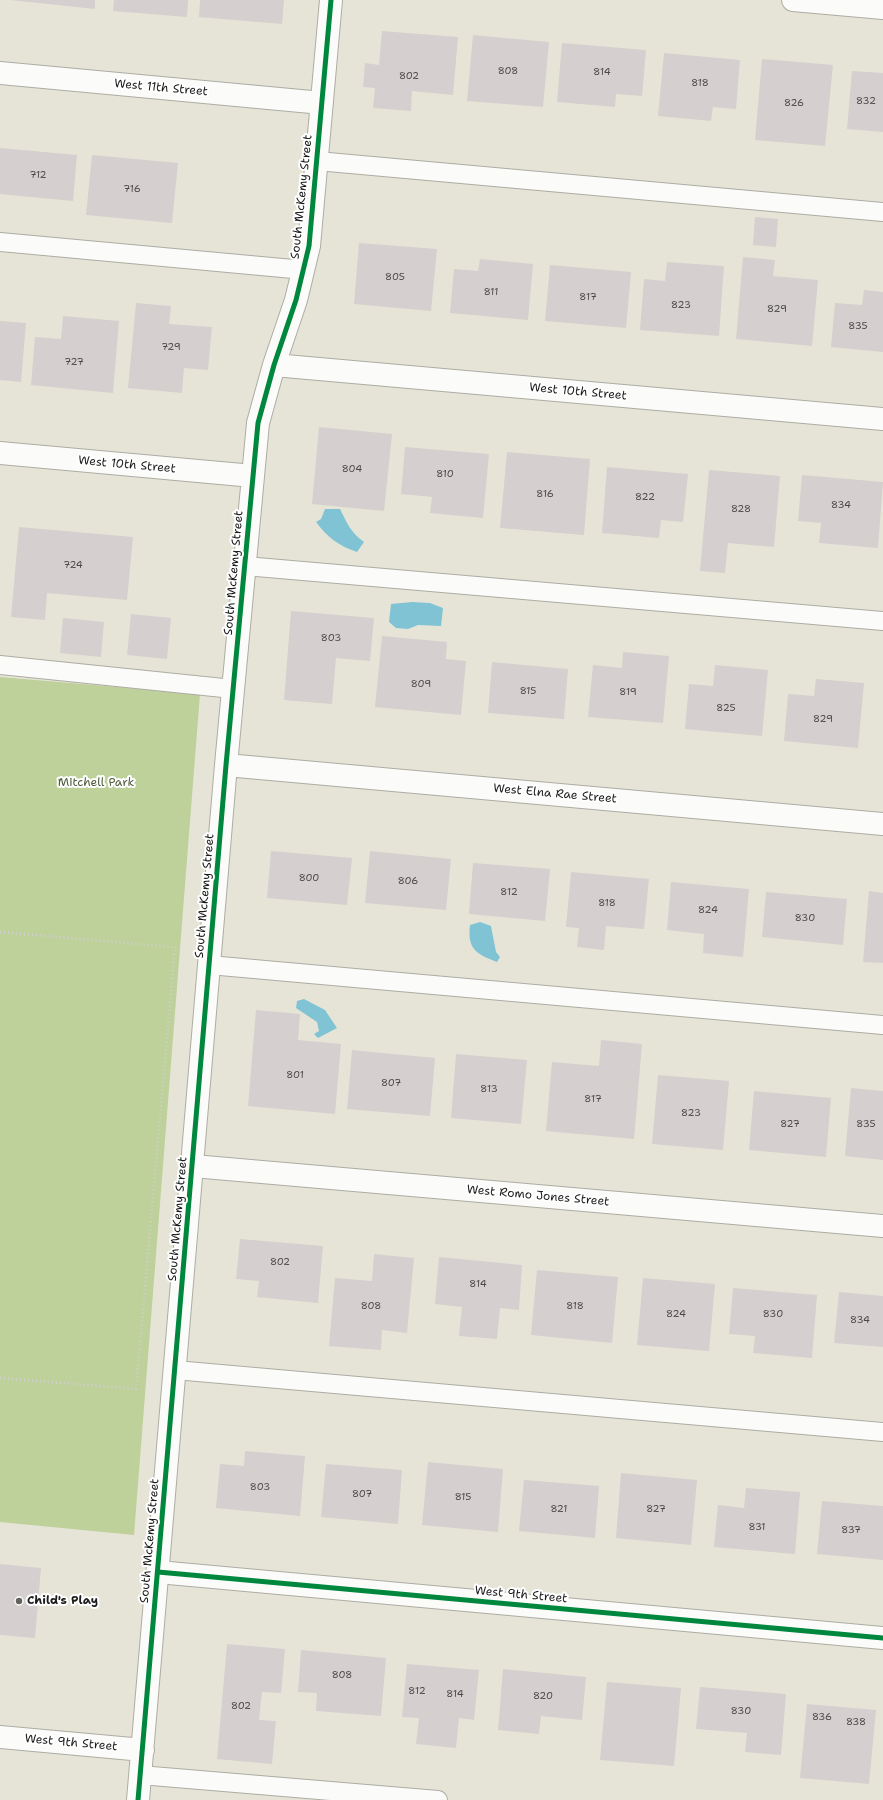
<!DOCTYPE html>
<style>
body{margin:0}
canvas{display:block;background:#e6e4d6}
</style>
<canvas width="883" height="1800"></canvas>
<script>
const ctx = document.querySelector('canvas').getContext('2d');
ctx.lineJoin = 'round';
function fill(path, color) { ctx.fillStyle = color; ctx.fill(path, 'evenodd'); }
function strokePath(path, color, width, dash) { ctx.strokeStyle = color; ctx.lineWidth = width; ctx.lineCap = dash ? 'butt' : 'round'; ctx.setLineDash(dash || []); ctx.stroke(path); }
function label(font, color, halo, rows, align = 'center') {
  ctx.font = font + ' "Shantell Sans",sans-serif'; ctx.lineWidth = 4; ctx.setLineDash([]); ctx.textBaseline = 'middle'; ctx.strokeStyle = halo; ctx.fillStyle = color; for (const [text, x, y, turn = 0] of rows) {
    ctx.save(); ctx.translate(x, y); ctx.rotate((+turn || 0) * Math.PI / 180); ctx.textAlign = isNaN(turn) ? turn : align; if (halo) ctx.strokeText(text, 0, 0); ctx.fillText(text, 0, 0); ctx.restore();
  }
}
const green = new Path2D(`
 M0,677L200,694L134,1535L0,1522Z`);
const water = new Path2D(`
 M325,509H340C347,523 351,533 364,542L357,552C339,546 327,537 316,522L321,519Z
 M412,602L430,603L443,608L441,626L418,625L408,629L396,628L389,622L391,604Z
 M480,922L491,926L496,952L500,957L497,962C476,954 467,949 470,925Z
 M304,999L325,1010L337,1028L318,1038L314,1034L319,1031L317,1022L296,1008L297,1001Z`);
const building = new Path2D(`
 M10,0H95V9Z
 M114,0H188L187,17L113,11Z
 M200,0H284L282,24L199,17Z
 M382,31L458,37L453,95L412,91L411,111L373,108L375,88L363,87L365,63L379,65Z
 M473,35L549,42L543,107L467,101Z
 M562,43L646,50L642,96L616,94L615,107L557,102Z
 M664,53L740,60L736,109L713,107L711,121L658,116Z
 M762,59L833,65L825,146L755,140Z
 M852,71L883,73V132L847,129Z
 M0,148L77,155L73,201L0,194Z
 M92,155L178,163L172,223L86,215Z
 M755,217L778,219L776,247L753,245Z
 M359,243L437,249L431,311L354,304Z
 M743,257L775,260L773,276L818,280L812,346L736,339Z
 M480,259L533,264L528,320L450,313L454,269L478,271Z
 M667,262L724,266L719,336L640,330L644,279L665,281Z
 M550,265L631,272L626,328L545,321Z
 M864,290L883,292V352L831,347L835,303L862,305Z
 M136,303L171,306L169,324L212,327L208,370L184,368L182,393L128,388Z
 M63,316L119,321L113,393L31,385L35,337L61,339Z
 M0,321L26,323L21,382L0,380Z
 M319,427L392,434L384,511L312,504Z
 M405,447L489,454L483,518L430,513L432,497L401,494Z
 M507,452L590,459L584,535L500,528Z
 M607,467L688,474L683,522L661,520L659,538L602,533Z
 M709,470L780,476L774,547L728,543L725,573L700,571Z
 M802,475L883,482L878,548L819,543L821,523L798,521Z
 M19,527L133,537L127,600L47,593L45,620L11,617Z
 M291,611L374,618L370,661L336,658L332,704L284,700Z
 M131,614L171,618L167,659L127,655Z
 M63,618L104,622L101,657L60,653Z
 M382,636L447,642L446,659L466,661L461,715L375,707Z
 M623,652L669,656L663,723L588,717L593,665L622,668Z
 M492,662L568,669L564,719L488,713Z
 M715,665L768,670L762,736L685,729L689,684L713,686Z
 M816,679L864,683L858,748L784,741L788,694L814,696Z
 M271,851L352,858L347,905L267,898Z
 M370,851L451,859L446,910L365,903Z
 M473,863L550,869L545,921L469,914Z
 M571,872L649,879L644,929L606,926L604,950L577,947L579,928L566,927Z
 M671,882L749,889L743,957L703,953L704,934L667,930Z
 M869,891L883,893V963L863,962Z
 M766,892L847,899L843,945L762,937Z
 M256,1010L300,1014L298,1040L341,1044L335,1114L248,1106Z
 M601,1040L642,1044L634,1139L546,1131L552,1062L599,1066Z
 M352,1050L435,1058L430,1116L347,1109Z
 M456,1054L527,1060L521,1124L451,1118Z
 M658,1075L729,1081L723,1150L652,1144Z
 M851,1088L883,1091V1160L845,1156Z
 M754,1091L831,1098L826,1157L749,1150Z
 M240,1239L323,1246L318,1303L257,1297L259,1281L236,1279Z
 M374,1254L414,1258L407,1333L382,1330L381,1350L329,1346L335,1278L372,1281Z
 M439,1257L522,1265L519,1310L500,1308L497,1339L459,1336L462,1307L435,1304Z
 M537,1270L618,1277L612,1343L531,1335Z
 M643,1278L715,1284L709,1351L637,1345Z
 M733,1288L817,1295L812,1358L753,1353L755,1336L729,1334Z
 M839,1292L883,1296V1347L834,1343Z
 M245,1451L305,1456L300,1516L216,1508L220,1464L244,1466Z
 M428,1462L503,1469L498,1532L422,1525Z
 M326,1464L402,1470L398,1524L321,1517Z
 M621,1473L697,1480L691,1545L616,1538Z
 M524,1480L599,1486L595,1538L519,1531Z
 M746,1488L800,1492L795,1554L714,1547L718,1505L744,1508Z
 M822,1501L883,1506V1560L817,1554Z
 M0,1564L41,1568L35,1638L0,1635Z
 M227,1644L285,1649L281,1693L262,1692L259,1720L276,1721L272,1764L217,1759Z
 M301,1650L386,1658L381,1716L316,1711L317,1693L298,1692Z
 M407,1664L479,1670L474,1720L459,1718L456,1748L416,1744L419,1718L402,1717Z
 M503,1669L586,1677L582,1720L541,1716L539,1734L498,1730Z
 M607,1682L681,1688L674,1766L600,1760Z
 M700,1687L786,1694L781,1755L745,1752L747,1733L696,1729Z
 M807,1704L876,1710L869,1784L800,1778Z`);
const path = new Path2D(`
 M0,932L183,948
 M0,1378L136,1389L175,947`);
const lane = new Path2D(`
 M317,161L883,212
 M0,242L304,270
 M245,566L883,621
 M0,665L233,689
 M209,965L883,1025
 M175,1370L883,1432
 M140,1775L438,1800`);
const street = new Path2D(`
 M793,0L883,8
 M0,73L322,103
 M274,365L883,419
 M0,453L253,476
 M226,765L883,824
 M193,1166L883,1226
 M158,1572L883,1638
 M0,1737L143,1750
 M138,1800L226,765L258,423L274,365L296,300L309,246L331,0`);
const cycleway = new Path2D(`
 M158,1572L883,1638
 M138,1800L226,765L258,423L274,365L296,300L309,246L331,0`);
const markers = [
 [19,1601,4,"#63625d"]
];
const numberNames = [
 ["808",508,71],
 ["814",602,72],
 ["802",409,76],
 ["818",700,83],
 ["832",866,101],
 ["826",794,103],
 ["712",38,175],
 ["716",132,189],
 ["805",395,277],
 ["811",491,292],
 ["817",588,297],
 ["823",681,305],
 ["829",777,309],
 ["835",858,326],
 ["729",171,347],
 ["727",74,362],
 ["804",352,469],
 ["810",445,474],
 ["816",545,494],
 ["822",645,497],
 ["834",841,505],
 ["828",741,509],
 ["724",73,565],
 ["803",331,638],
 ["809",421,684],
 ["815",528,691],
 ["819",628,692],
 ["825",726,708],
 ["829",823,719],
 ["800",309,878],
 ["806",408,881],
 ["812",509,892],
 ["818",607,903],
 ["824",708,910],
 ["830",805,918],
 ["801",295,1075],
 ["807",391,1083],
 ["813",489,1089],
 ["817",593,1099],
 ["823",691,1113],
 ["827",790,1124],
 ["835",866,1124],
 ["802",280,1262],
 ["814",478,1284],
 ["808",371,1306],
 ["818",575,1306],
 ["824",676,1314],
 ["830",773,1314],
 ["834",860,1320],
 ["803",260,1487],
 ["807",362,1494],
 ["815",463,1497],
 ["821",559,1509],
 ["827",656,1509],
 ["831",757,1527],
 ["837",851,1530],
 ["808",342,1675],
 ["812",417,1691],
 ["814",455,1694],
 ["820",543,1696],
 ["802",241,1706],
 ["830",741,1711],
 ["836",822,1717],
 ["838",856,1722]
];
const streetNames = [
 ["West 11th Street",161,88,5],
 ["South McKemy Street",302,197,-84],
 ["West 10th Street",578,392,5],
 ["West 10th Street",127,465,5],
 ["South McKemy Street",234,573,-85],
 ["West Elna Rae Street",555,794,5],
 ["South McKemy Street",205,896,-85],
 ["West Romo Jones Street",538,1196,5],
 ["South McKemy Street",178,1219,-85],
 ["South McKemy Street",150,1541,-85],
 ["West 9th Street",521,1595,5],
 ["West 9th Street",71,1743,5]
];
const parkNames = [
 ["Mitchell Park",96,783]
];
const poiNames = [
 ["Child's Play",27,1601]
];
fill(green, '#bed19b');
fill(water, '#80c3d4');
fill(building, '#d6cfcf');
strokePath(lane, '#adaca4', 20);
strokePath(street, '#adaca4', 24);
strokePath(path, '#d0d0cc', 2.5, [1, 3]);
strokePath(lane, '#fbfbf9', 18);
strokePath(street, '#fbfbf9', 22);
strokePath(cycleway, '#00873e', 5);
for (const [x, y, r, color] of markers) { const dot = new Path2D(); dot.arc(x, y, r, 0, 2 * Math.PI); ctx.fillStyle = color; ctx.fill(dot); strokePath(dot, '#fff', 1.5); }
label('10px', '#4a4949', null, numberNames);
label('12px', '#1c1c1c', '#fff', streetNames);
label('12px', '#505e3c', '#fff', parkNames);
label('bold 12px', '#1c1c1c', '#fff', poiNames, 'left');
</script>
